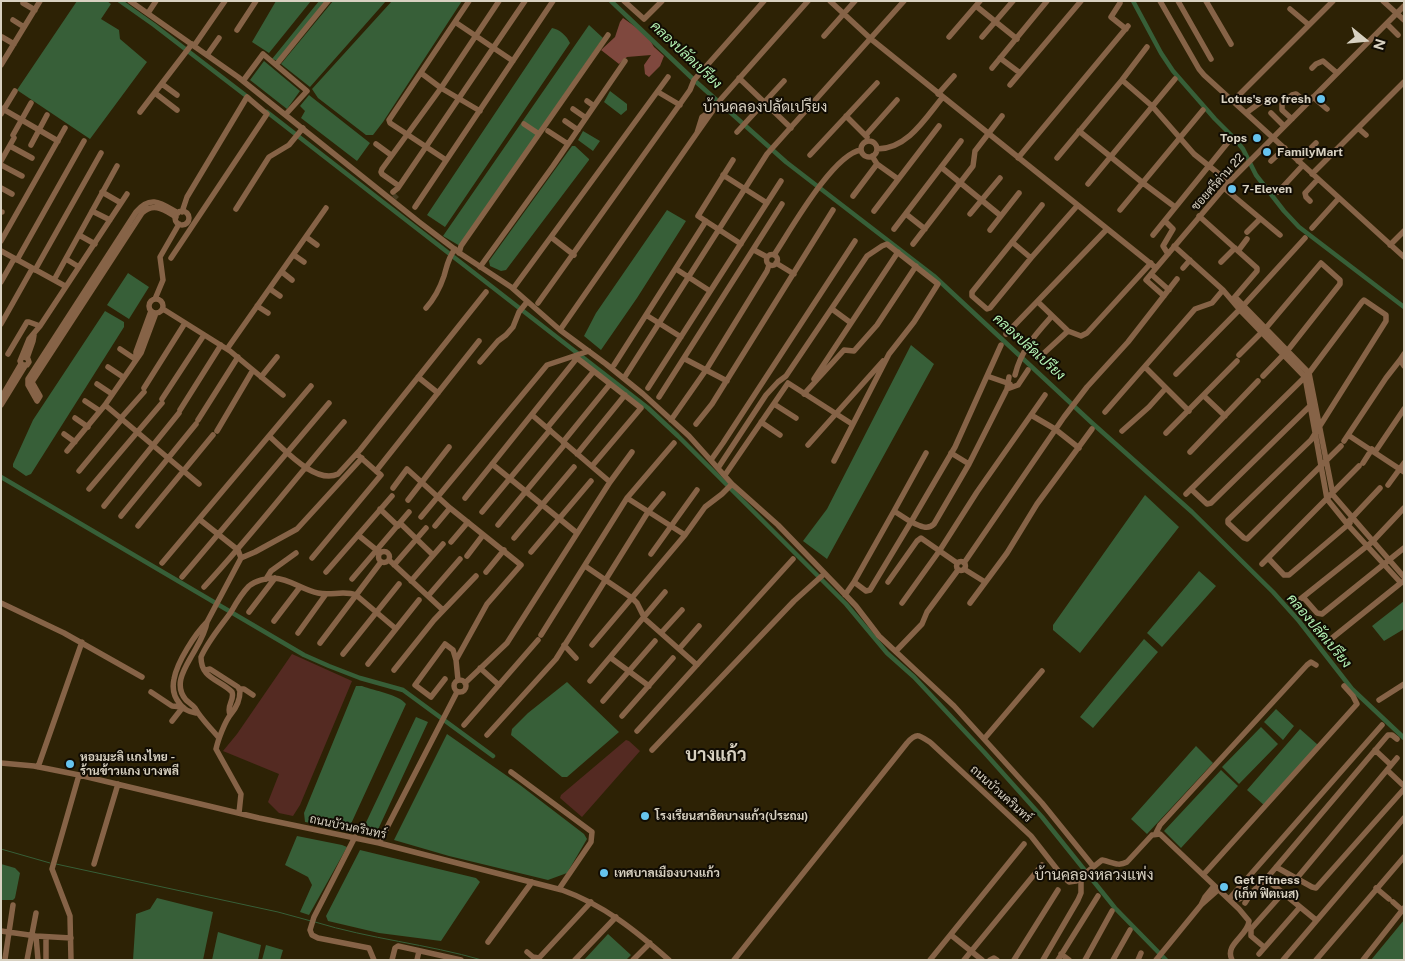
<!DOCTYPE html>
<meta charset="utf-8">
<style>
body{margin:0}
#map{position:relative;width:1405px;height:961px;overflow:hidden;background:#2d2205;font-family:"Public Sans",sans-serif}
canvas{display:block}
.frame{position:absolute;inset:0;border:2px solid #d8d1c1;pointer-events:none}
.north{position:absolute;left:1340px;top:15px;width:50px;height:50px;-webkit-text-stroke:4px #110c03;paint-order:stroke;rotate:107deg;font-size:14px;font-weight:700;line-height:20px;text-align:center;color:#d8d1c1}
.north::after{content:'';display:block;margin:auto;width:18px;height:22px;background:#d8d1c1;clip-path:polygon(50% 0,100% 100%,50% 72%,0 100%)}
</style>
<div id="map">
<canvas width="1405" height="961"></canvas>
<div class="frame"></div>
<div class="north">N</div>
</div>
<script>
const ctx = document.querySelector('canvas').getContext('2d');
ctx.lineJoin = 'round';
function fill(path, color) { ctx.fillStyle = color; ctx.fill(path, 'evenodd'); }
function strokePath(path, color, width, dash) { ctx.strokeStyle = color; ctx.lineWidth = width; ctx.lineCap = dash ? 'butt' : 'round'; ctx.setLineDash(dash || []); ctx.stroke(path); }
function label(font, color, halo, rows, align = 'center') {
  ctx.font = font + ' "Public Sans",Sarabun,sans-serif'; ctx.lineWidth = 4; ctx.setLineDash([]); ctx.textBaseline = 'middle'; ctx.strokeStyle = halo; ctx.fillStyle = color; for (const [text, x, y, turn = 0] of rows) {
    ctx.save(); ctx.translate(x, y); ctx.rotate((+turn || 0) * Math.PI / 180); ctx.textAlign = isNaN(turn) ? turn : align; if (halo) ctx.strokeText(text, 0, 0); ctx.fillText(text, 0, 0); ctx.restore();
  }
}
const green = new Path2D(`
 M292,654L352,681L300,805L293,816L279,813L268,802L279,774L223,751L237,734Z
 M626,740L629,741L640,751L582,817L560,798L561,795Z`);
const forest = new Path2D(`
 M623,18L647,35L654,47L664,56L660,66L649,77L645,74L644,65L651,55L627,57L619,64L601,50L615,37L620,22Z`);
const water = new Path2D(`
 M77,1H107L111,4L101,19L119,30L120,39L147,62L90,139L17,90Z
 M276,1H311L269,53L252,42Z
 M319,1H326L278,61L272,59Z
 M333,1H386L310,87L281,64Z
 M392,1H462L383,122L373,135H366L318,98L312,89Z
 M589,25L603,38L460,246L443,236Z
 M552,28C559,29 567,36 570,43L445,227L427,215Z
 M264,61L300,91L287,109L250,80Z
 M610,91L627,104V110L621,115L604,102Z
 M309,95L370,143L357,161L301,118L305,111L300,106Z
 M583,131L600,141L593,151L578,140Z
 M572,146H575L589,159V160L506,270L501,271L490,266L489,261Z
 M667,210L686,221L637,298L601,350L584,336L596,313Z
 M128,273L149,287L129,319L107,305Z
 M105,311L124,322V327L31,474L26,476L13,467V464L33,420Z
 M911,345L934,364L827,559L803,541L827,509Z
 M1145,495L1179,527L1080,653L1053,630V625Z
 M1199,571L1216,586L1162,647L1147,633Z
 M1404,601V629L1384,641L1372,626Z
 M1144,639L1158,652L1093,728L1080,717Z
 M567,682L619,732L567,777H562L511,735L512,729L528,713Z
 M356,686H362C375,691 398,694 406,704L350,826L334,827L305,822L304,813Z
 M1276,709L1294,726L1283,740L1264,722Z
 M416,717L428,722L375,836L361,833Z
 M1261,727L1278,744L1239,784L1222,767Z
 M1300,729L1318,745L1265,806L1247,790Z
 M447,734L520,785L584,834L587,839L567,873L548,880L449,856L394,840Z
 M1196,746L1213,763L1147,834L1131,819Z
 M1221,770L1238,786L1181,848L1164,831Z
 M297,836L342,845L347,847L309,915L300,912L312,885L308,877L285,865Z
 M360,850L476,878L480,882L441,941L379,933L328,921L326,916Z
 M1,864L15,868L20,873L15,898L13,900H1Z
 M157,898L213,912L203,960H133L136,914L150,909Z
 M1404,920V960H1371Z
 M218,932L261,945L258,960H212Z
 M608,934L631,955L626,960H584Z
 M266,945L283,950L280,960H262Z`);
const stream = new Path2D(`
 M1,849L50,863
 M56,864L278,912L311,921
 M315,922C370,939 427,944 482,960`);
const canal = new Path2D(`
 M120,1L154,25L249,98
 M611,1L694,80L786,162L934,276L1091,422L1192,512L1273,592L1299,621L1352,689L1404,738
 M1133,1L1161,53L1173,71L1215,119L1235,139L1243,149L1256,175L1284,211L1299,227L1404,307
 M267,112L648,408L678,436L846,604L887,653L914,677L984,752L1042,817L1115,908L1166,960
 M1,477L304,655L329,666L360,678L403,690L493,756`);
const minorTunnel = new Path2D(`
 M394,198L397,195`);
const minor = new Path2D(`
 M130,1L238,77L419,222L461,254L511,287L560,330L606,364L643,394L689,436L732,484L778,525L836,585L856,606L879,636L954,706L1042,803L1093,866
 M624,1L644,19L662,1
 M830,1L871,39L1156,268
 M1160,1L1199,69L1204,75L1404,257
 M1178,1L1211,59
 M1206,1L1231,44
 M1383,1L1404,20
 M23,3L35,10
 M1120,3L1111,17L1126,29
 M976,6L1017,39
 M1290,9L1309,25
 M148,13L156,1
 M13,20L24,27
 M455,22L513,61
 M1387,24L1398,35
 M237,30L256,1
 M824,36L855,1
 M2,37L14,44
 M949,37L980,1
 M982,37L1013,1
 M196,43L225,1
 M207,55L219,38
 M1000,58L1020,73
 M1,65L40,1
 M276,65L307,91L286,114
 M992,68L1047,1
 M1312,68L1316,64L1323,61L1337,73
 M421,73L441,88L480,111
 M739,78L791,128
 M1122,80L1152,106L1194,154L1229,182
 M243,81L263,54L276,65L328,1
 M162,84L177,95
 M1010,85L1081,1
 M658,92L680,105
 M155,93L177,110
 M938,94L954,76
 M1313,97L1327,109
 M587,101L594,106
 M1233,101L1333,1
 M1,108L58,141
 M573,109L586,118
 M712,110L702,117L697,133L721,99L808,1
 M140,112L192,44
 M1246,113L1261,102
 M1271,113L1284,126
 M1,114L15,91
 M846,116L867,137
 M1292,119L1282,110V104L1292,95L1296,94L1307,103
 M565,121L578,130
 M524,124L539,134
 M1358,128L1366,135
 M548,131L568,144
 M1079,131L1143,183L1175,207
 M737,132L784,81
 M13,135L31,103
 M866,135L897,100
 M861 149a8 8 0 1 1 16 0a8 8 0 1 1-16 0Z
 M376,144L391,155
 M31,145L47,115
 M10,146L32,158
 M877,149C907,149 925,119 942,98
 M810,155L877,83
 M872,156L877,164L898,179
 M1018,158L1128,26
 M1057,158L1122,80L1147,47
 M446,160L390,123L389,120L469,1
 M733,160L698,216L741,244
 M1,161L14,138
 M1271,161L1285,148
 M1298,161L1316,143
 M1,165L22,176
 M941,167L1001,216
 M1312,174L1404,82
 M723,175L767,203
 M1088,184L1175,79
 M399,186L382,174L381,172L382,169L441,88L499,1
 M1,188L12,194
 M1224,188L1280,235
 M102,192L121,203
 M393,192L398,188L525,1
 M1278,192L1303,165
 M853,196L877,164
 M1310,201L1306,197L1305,193L1318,179
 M1042,205L972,292V296L987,309L990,308L1031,258L1077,206
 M415,207L553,1
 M236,209L269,157L289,145L303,128
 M1120,210L1203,110
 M92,211L110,220
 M874,211L939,126
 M175 218a7 7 0 1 1 14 0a7 7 0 1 1-14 0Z
 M1,212H2
 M906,214L925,229
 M970,214L1000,178
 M1199,216L1257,268V271L1233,299
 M176,217C164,210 154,202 142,213L32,382L40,396L37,401L28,385V379L136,212C151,194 162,204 178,213
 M1166,222L1173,229L1163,246L1168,254
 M1312,228L1339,198
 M894,229L961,141
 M990,230L1019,193
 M1247,232L1260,219
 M79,235L95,244
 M1153,235L1229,141
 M306,237L317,245
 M551,237L574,255
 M1,241L65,128
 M1012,242L1031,258
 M913,244L973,166L975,151L1002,116
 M1390,245L1404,231
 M1174,246L1223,290L1240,310L1305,377L1327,499L1348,525L1401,583
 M754,250L767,257
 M1,251L65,286
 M1238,251L1247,239
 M459,253L461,246L608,35
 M766.5 260a5.5 5.5 0 1 1 11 0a5.5 5.5 0 1 1-11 0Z
 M294,255L304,262
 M774,255C790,231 833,154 861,150
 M171,258L267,114L247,97L187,197L182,212
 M66,259L79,267
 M17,260L84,141
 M1221,262L1235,248
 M776,263L794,274
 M480,267L553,166L625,61
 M1183,268L1190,260
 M676,269L710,291
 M35,270L101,153
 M282,272L292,280
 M1151,274L1169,290
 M54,280L117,166
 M1,282L14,259
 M515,286L668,77
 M270,289L280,296
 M1164,296L1146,280L1151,274L1229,182L1404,6
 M1235,297L1309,373L1333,495L1404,577
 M149 306a7 7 0 1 1 14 0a7 7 0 1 1-14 0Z
 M155,299L163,280L160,257L179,224
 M1038,302L1068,331
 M538,303L690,90L694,80L764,1
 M257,306L268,313
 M426,308C434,299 440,288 444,276C447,266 448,258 455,249
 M163,309L230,351L283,395
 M832,309L851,323
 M646,315L681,337
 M1,324L32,269
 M560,330L697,133
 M1006,334L1107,229
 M1001,345L987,376L1010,384
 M120,349L135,359
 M227,349L326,208
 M8,354L27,322H29L40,326
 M1404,354L1400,360L1404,366
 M1042,355L1068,331L1081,336L1087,333L1151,263
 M1239,355L1266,328L1321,263L1340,280V284L1288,350L1263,376
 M22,358L25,357L28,359L29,362L27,365H22L20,361L29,339L40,326L127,194
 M27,358L33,341L34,335
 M136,358V352L151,311
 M685,359L727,381
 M480,362L498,341L506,335L513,327L519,312L527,302
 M614,365L706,221
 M108,367L123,377
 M1145,367L1189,411
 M1176,374L1243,306L1305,238
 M1015,375C1021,350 1035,335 1052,316
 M261,377L277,357
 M418,377L438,393
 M624,378L767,154L904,1
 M814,379L898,252
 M97,384L112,394
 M144,388L185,323
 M648,388L781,181
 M1007,389L1018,385L1028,370
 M804,394L844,350L854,351L877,325L916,266
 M1204,396L1225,416
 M659,397L782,204
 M1,398L21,364
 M162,399L204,335
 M85,401L100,411
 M774,404L796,418
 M1,405L25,366
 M105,405L199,484
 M180,410L221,345
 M1105,412L1195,309L1212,303L1223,290
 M532,415L610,482
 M1031,415L1055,429L1079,448
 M75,418L88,427
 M121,418L144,392
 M198,420L238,357
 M671,420L706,370L767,271L769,265
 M761,422L780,435
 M696,424L712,404L833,210
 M547,428L594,371
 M217,431L253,370
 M1122,431L1149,407L1166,388
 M1166,433L1237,361
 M64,434L75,442
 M1348,435L1404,472
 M269,436C285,450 316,485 338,474L360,450L486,292
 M1344,441L1386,378L1400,360
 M563,442L610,384
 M808,445L883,361
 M67,451L105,405L141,353L156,313
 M1190,452L1258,381
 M1375,452L1404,409
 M926,453L894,511L911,522L955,447L987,376
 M951,453L969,464
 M577,454L625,395
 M359,456L376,471
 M711,460L723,443L855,241
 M1363,463L1372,449
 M492,464L577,533
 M718,468L766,395L778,382L786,376L867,256L882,246L887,244L938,284L914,322L889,354L834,461
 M79,471L122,419
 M725,475L788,383L852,424
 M1388,485L1404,463
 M393,488L407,469L450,508
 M89,489L162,403
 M1191,489L1207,504L1211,503L1313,403
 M1186,494L1309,373L1362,302L1364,300L1386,315V321L1311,440L1228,520V523L1244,538L1247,539L1341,446
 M465,498L577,358L641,408L592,466
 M627,498L685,535
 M408,500L449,447
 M104,506L179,413
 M380,509L398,526
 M482,512L550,430
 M121,516L196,424
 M421,517L547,365L589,351
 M1349,521L1380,488
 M400,523L433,555
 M498,525L565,444
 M138,526L213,435
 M435,526L450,508L521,565L487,604L456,660L458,680
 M358,535L379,552
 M514,538L574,467
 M451,542L468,522
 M378.5 557a5.5 5.5 0 1 1 11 0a5.5 5.5 0 1 1-11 0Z
 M531,552L591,481
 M651,554L697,490
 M467,556L483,535
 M241,558L255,552L297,529L362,458
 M312,558L381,475L376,471L479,341
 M1268,558L1284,575H1289L1350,523
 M389,560L443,610
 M956.5 566a4.5 4.5 0 1 1 9 0a4.5 4.5 0 1 1-9 0Z
 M162,563L311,386
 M964,563L1064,417L1087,387L1128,342L1177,279
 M1262,564L1359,466
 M394,565L426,528
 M585,566L632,598L637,603L645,619L697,665
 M964,569L985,582
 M326,572L392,496
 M486,572L504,550
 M182,577L329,403
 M266,579L271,571L296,553
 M352,579L409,512
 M411,581L443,544
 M854,582L894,511
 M888,582L917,541L921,538L957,563
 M204,587C253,534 297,476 344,422
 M845,595L854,582L866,591L870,590L911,522C919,525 927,531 934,524L969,464L1007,389L1009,377
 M428,596L460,559
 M1303,597L1317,613L1322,614L1404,548
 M1298,601L1372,542L1404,508
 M1,603L64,633L142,677
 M902,603L940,550L977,492L1045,395
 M970,603L1007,553L1037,504L1092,429
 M249,612L275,578
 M274,621L300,587
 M207,622C205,635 197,646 191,657C183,671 174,686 186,700C189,703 193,705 195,708C201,719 211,728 219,738
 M298,633L326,594
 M661,633L682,610
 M541,635L627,498L674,443
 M320,643L381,562
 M1326,643L1402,582
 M564,645L576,658
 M592,645L685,535L705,507L722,494L732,484
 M679,649L699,626
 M896,651L922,624L927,612L958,570
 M343,654L399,584
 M611,658L649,686
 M368,664L419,600
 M480,668L499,685
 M206,670L210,669L238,687L240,691C240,700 236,708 231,714C225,721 218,740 216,749L241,794L239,813
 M394,670L434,620L476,576
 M445,679L431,697L415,685L445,644L453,650L456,660
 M454 686a6 6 0 1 1 12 0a6 6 0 1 1-12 0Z
 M590,681L665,592
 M465,683L507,643L610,482L632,452
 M239,689H244L253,695
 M151,692L172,706L182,707
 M1379,700L1404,684
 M603,701L655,641
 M196,713C189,712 184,710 180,704C174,697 172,688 174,679C177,662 195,634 207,622L241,558L238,550L199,519
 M230,714C226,706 235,700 232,692C219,679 201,679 201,657C208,641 221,626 231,612C236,603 242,593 249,586C255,581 266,578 274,578C290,579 303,590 318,593C331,596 344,590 356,595L395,628
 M622,716L673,658
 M172,721L183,707
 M464,725L538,640
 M637,731L793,559
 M487,735L556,659L648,512L663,494
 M984,739L1042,671
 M652,750L794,601L824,574
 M1375,750L1391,765
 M1,763L34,766L79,775L259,818L379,843L562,890C604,905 636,931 669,960
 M38,767L82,642
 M1387,770L1404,786
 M511,772L592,832L591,842L559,889
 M1156,833L1160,825L1307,665L1311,662L1316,665
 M355,837L314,917L310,930L312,935L318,938L369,948L374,960
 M379,843L457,692
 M94,864L118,784
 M1276,867L1312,887L1316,888L1404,789
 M1203,875L1357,704L1353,696L1344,686
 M1297,878L1397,758
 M1266,879L1316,920
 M1376,888L1389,899
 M1229,899L1382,725
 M1239,899L1252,892
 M1393,902L1402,910
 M1245,903L1252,892L1266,879L1388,735H1392L1397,739
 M1201,905L1205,897L1214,886
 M1,931L36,936L71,938
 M951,935L982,960
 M36,936L38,960
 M46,937V960
 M488,942L532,882
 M1264,947L1251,936V929L1283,893
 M527,952L533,957L539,958L591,902
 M1061,954L1069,960
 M1259,954L1300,907
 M5,959L13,905
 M27,960L36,913
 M71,960L70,916L52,869L79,775
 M392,960L395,948L398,946L461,960
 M417,960L419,951
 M575,960L616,917
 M633,960L650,943
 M734,960L907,743C917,732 919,735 931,743L1031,836L1063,877L1069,882L1076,881L1102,860C1112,862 1118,867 1127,862L1152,835L1160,834L1239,909L1249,921C1248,936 1224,944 1232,960
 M930,960L1024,844
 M964,960L1042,865
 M990,960L994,958L997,960
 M1014,960L1058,890
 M1043,960L1078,900L1081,893V878
 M1058,960L1098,896
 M1085,960L1112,911
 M1113,960L1130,930
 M1138,960L1141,953
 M1156,960L1201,905L1218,890
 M1283,960L1404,818
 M1316,960L1404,857
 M1363,960L1404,908`);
const markers = [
 [1321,99,5,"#66c4ef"],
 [1257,138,5,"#66c4ef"],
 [1267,152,5,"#66c4ef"],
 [1232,189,5,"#66c4ef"],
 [70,764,5,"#66c4ef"],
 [645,816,5,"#66c4ef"],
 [604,873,5,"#66c4ef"],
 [1224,887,5,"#66c4ef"]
];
const poiNames = [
 ["Lotus's go fresh",1311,99,"right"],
 ["Tops",1247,138,"right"],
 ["FamilyMart",1277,152],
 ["7-Eleven",1242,189],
 ["หอมมะลิ เเกงไทย -",80,757],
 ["ร้านข้าวแกง บางพลี",80,771],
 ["โรงเรียนสาธิตบางแก้ว(ประถม)",655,816],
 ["เทศบาลเมืองบางแก้ว",614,873],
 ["Get Fitness",1234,880],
 ["(เก็ท ฟิตเนส)",1234,894]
];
const streetNames = [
 ["ซอยศรีด่าน 22",1218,182,-48],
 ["ถนนบัวนครินทร์",1001,794,42],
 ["ถนนบัวนครินทร์",348,827,12]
];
const waterNames = [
 ["คลองปลัดเปรียง",686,55,43],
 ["คลองปลัดเปรียง",1029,347,42],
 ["คลองปลัดเปรียง",1319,631,50]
];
const quarterNames = [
 ["บ้านคลองปลัดเปรียง",765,107],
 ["บ้านคลองหลวงแพ่ง",1094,875]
];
const districtNames = [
 ["บางแก้ว",716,755]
];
fill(green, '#542a22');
fill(forest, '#7f483e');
fill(water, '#375f38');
strokePath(stream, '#375f38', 1);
strokePath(canal, '#375f38', 4.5);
strokePath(minorTunnel, '#473c21', 5.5, [5.5, 3]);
strokePath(minor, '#866347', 5.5);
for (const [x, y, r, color] of markers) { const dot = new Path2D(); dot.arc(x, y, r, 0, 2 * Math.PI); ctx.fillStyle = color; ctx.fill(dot); strokePath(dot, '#110c03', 2); }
label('bold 12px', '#d8d1c1', '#110c03', poiNames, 'left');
label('12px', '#d8d1c1', '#110c03', streetNames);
label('italic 14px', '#b5f5b5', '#110c03', waterNames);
label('15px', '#d8d1c1', '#110c03', quarterNames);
label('bold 18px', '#d8d1c1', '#110c03', districtNames);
</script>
